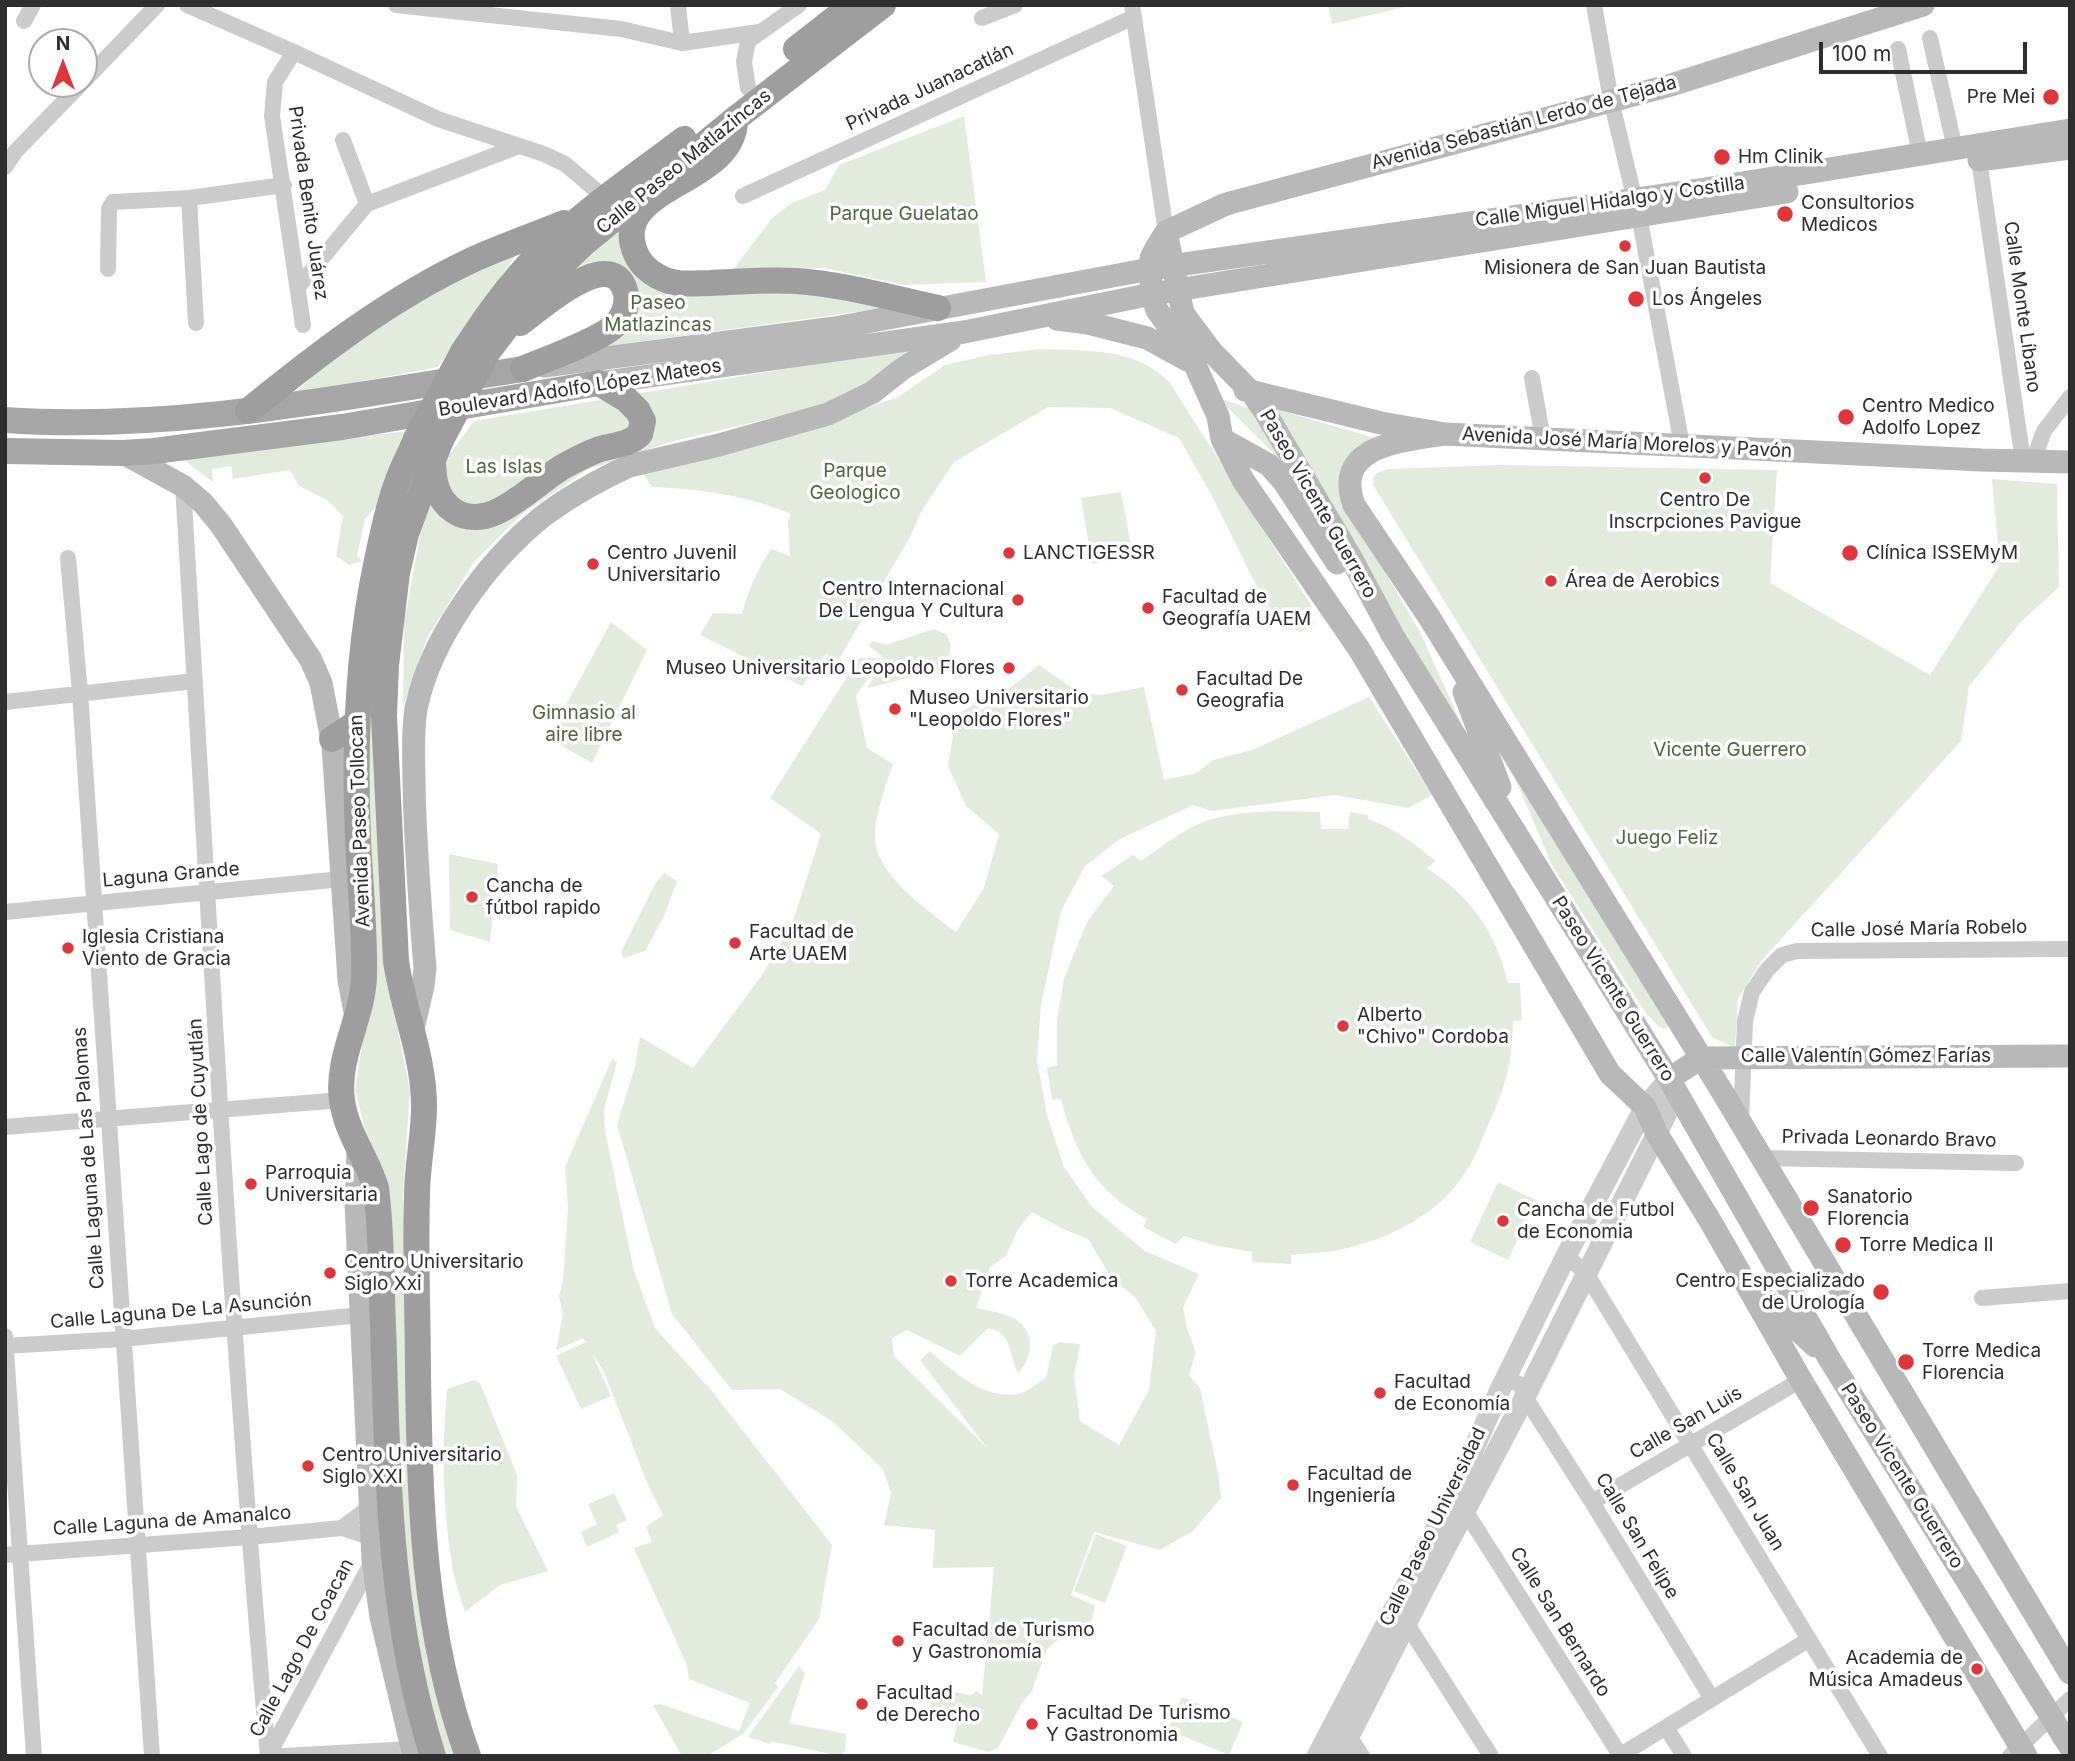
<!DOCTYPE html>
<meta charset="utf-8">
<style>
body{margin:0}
#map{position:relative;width:2075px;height:1761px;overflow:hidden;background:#fff;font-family:Inter,sans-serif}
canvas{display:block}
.frame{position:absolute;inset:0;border:7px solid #2e2e2e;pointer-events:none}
.north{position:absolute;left:28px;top:28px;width:70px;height:70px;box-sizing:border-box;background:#fff;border:2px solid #ababab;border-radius:50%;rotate:0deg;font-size:19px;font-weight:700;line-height:28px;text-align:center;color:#2e2e2e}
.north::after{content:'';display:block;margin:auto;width:24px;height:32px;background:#de363b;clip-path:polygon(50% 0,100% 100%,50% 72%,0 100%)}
.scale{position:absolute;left:1819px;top:42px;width:208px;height:32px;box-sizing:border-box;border:4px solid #2e2e2e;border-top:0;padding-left:9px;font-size:21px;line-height:24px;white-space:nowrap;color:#2e2e2e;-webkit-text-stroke:5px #fff;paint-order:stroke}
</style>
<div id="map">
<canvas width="2075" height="1761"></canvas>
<div class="frame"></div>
<div class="north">N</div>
<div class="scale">100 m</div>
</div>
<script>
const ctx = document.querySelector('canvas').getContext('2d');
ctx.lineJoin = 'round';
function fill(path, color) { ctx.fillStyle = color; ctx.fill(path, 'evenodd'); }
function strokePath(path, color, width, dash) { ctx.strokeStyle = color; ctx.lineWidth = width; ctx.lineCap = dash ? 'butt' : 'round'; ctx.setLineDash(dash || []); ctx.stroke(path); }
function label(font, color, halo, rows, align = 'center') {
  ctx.font = font + ' Inter,sans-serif'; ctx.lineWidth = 7; ctx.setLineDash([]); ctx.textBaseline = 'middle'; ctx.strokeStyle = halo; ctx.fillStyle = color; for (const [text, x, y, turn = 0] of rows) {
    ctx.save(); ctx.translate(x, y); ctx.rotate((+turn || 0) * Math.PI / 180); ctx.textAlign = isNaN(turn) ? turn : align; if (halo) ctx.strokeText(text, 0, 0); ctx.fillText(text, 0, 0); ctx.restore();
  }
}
const green = new Path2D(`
 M858,5H870L679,154L594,225L527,286L490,334L444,416L405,513L383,600L377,696L388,980L410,1090L403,1193L409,1433L415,1543L430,1661L459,1756H439L415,1664L405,1590L380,1187L355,1090L371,986L362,722L366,650L387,547L398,505L419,448L460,371L495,315L528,276L694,136Z
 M1328,5H1414L1332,24Z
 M964,116L986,282L904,285L825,268L732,271L772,218L792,203L825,190L839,165Z
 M628,221L634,268L802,290L893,307L585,349L613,337L619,272L538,303Z
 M519,251L438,367L292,395L347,346L421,297Z
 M922,346L855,393L805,410L670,442L587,470L522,514L474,562L427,638L403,707L404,622L421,531L450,454L474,421Z
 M1041,349C1086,351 1137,347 1170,383L1311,605L1314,625L1300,632L1280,623L1256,585L1212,496L1179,438L1110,408L1048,407L954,462L921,512L910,537L834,668L827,653L802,686L700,635L713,613L742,614C748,590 757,570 771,549L790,556L788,521L791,514C746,495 700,489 652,487L643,474L770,442L898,397L945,365L989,355Z
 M1218,398L1249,408L1309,505L1272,452Z
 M1268,407L1375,438L1341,496L1420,632L1469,741Z
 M409,431L376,507L365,519L357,556L362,561L349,565L336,556L343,516L327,500L299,486L290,470L233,479L231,466L212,469L213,482L180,457Z
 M1502,465L1777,470L1770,583L1930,675L2000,565L1992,479L2057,484L2059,587L2021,622L1969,686L1961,741L1762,960L1738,999L1735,1048L1712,1037L1373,485V478L1377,473L1388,469Z
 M1121,492L1133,556L1092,564L1081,498Z
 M611,622L647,650L592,763L548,738Z
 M934,629L946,634L951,645L946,668L868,688L884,658L869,646L872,641L886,645Z
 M859,658H881L856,696L867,748L893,764C886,784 874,818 875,839C877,876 929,911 956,932L984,888L999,834L966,806L948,766L956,716L974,704L982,710L1039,665L1078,692L1101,695L1144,687L1164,780L1196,773L1213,760L1252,750L1369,697L1432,795L1408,808L1335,795L1212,811L1193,805L1120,839L1085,866L1061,911L1041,1005L1037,1060L1047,1115L1064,1167L1092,1207L1145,1251L1199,1274L1183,1308L1187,1328L1196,1352L1189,1375L1200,1388L1218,1473L1221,1498L1193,1531L1160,1550L1094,1532L1071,1595L1095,1606L1088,1634L1072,1628L1047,1649L1032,1691L1022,1703L998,1748L989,1752L953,1742L958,1720L925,1701L923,1686L971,1695L976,1691L982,1695L994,1567L933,1568L935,1530L884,1525L891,1493L883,1469L832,1421L780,1389L732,1390L672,1314L617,1125L635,1066L640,1037L693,1068L762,975L792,924L821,834L770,798ZM1032,1212L1063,1229L1088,1239L1112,1279L1135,1297L1156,1331L1149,1390L1119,1445L1080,1421L1074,1377L1080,1344L1059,1342L1053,1346L1046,1378C1038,1383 1026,1393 1017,1394C982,1399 954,1372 930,1351L920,1360L987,1448L894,1356L892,1338L907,1330L960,1356L988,1328C1014,1334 1008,1354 1018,1373C1033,1358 1036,1331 1015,1319C1003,1312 989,1311 976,1308L990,1267L1006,1256L1018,1229Z
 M1495,732L1671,1024L1665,1029L1658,1026L1645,1012L1553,867Z
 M1320,812L1321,829H1348L1350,812L1368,815V819C1395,828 1414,844 1436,861L1427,868C1471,897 1496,932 1508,983H1520L1522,1020L1513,1021C1512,1066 1505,1089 1486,1130C1480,1144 1474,1160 1465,1173C1439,1215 1387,1240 1339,1250C1324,1253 1307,1253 1291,1255V1264L1252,1262V1252L1213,1245L1184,1236L1176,1244L1143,1227L1147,1219C1095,1192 1075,1153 1061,1099L1052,1100L1047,1068L1057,1065V1021L1064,978L1087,922L1114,886L1101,876L1133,855L1141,861C1162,847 1182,829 1206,821C1242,809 1283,811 1320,812Z
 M449,854L498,864L490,942L450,930Z
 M664,873L677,881L664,916L645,951L623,958L621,952L655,884Z
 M612,1059L617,1062L604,1110L605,1131L634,1271L655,1328L711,1390L832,1545L819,1619L775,1683L778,1687L743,1734L707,1756H682L653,1705L660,1704L739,1731L750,1703L689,1679L686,1663L634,1548L652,1542L646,1527L663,1515L648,1485L604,1372L592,1353L611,1396L581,1409L556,1356L586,1342L583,1338L556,1350L563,1314L559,1296L563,1280L568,1208L565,1167Z
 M1498,1182L1536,1200L1508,1260L1470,1242Z
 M474,1380L480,1383L517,1475L516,1506L548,1571L500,1585L465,1612C460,1596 454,1580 452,1564C442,1506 442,1447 447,1389Z
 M614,1493L627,1520L616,1525L619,1532L587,1547L581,1532L597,1524L588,1504Z
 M1096,1534L1127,1546L1105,1603L1074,1591Z
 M799,1666L805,1673L789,1723L846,1734L845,1751L839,1756L771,1741L770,1744L748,1737Z
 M1182,1697L1243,1722L1229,1755L1168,1730Z`);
const minor = new Path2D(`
 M187,5L294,52L438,119L544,154L565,164L604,197
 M396,5L621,29L682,43L759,32
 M678,5L682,43
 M1132,5L1166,232
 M1594,5L1611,100L1641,226L1682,445
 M982,18L1015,5
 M24,21L33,5
 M1930,38L1955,149
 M1898,49L1920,154
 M294,52L275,82L272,116L303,325
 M84,81L157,5
 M748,88L744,62L748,41L799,5
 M343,140L367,204
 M1979,160L2023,461
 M5,167L15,152L81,84
 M743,196L1134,17
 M189,198L196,323
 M108,269L109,209L113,202L189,198L284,185
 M298,287L367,204L519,146
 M1532,378L1543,439
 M2033,461L2044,431L2070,397
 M183,486C209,909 230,1333 268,1756
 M68,558L80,693L152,1756
 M5,702L195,681
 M5,912L342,879
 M1741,1122L1745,1021L1752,992L1767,970L1782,955L1797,951L2070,949
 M5,1127L342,1100
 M1762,1158L2016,1163
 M1566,1256L1586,1273C1685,1433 1781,1596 1880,1756
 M1982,1298L2070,1291
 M5,1336L34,1756
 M5,1346L122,1339L361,1315
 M1506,1378L1521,1385L1525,1397L1592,1502L1712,1699
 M1592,1502L1801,1380
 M1466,1512L1620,1755
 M342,1528L370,1507
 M5,1555L249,1537L342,1528L372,1538
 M1407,1624L1491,1756
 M1666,1727L1684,1756
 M1349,1736L1362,1756
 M268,1756L373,1560
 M283,1756L411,1749
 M1619,1756L1808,1640
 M2010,1756L2070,1699`);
const tertiary = new Path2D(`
 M1317,1756L1450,1502L1499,1392L1566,1256L1645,1107L1669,1079
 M1339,1756L1425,1587L1525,1397L1677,1093`);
const secondary = new Path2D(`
 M1923,5L1671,85L1226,204L1166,232L1156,248L1151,258L1150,269L1152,294L1157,310L1195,365L1218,416L1222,439L1243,480L1359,649L1610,1074L1645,1107L1657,1134L1712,1224L1801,1380L2026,1756
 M1979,160L2070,148
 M1166,232L1183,313L1211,351L1252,393L1265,412L1350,556L1393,636L1669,1079L1830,1360L2070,1747
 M1057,319L1088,323L1147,338L1187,360
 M544,366L835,328L1150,269L1700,190L2070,130
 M599,383L964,332L1152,294L1787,192
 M1245,390L1381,423L1445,434L1981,460L2070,462
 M1445,434C1404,441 1332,444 1354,505L1429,617L1723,1093L2070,1673
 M1222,439L1269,465L1284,482L1337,563
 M123,453L183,486L203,503L221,525L311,660L321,683L333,745L349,980L356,1017
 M1464,692L1500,787
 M413,1029L423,986L425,968C420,906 415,845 414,783C414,759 412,733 416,709C430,639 487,561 542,517C568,497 599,480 629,466L719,445L828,414L873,392L902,369L950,340
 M1669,1079L1701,1058L2070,1056
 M358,1150L356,1204L373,1560L381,1617L414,1756
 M1763,1298L1815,1346`);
const primary = new Path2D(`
 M5,420C179,432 352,395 523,369
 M5,451L123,453L154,451L342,427L599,383`);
const trunk = new Path2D(`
 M796,49L852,5
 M735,121C733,186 607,185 636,254C642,268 658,279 673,282C685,285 698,283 710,283C738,282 768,279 796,281C843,284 891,298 938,308
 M520,323C540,309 614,241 626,294C628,305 623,317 616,324C603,339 544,360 523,369
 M463,352C485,319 509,283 538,255C583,212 634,177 684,139
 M487,353L534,291L582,245L735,119L883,5
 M248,411C317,355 389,299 470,261C500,247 533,236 564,223
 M416,439C410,454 402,468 397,483C387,509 382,538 376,565C357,656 354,746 358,838C360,884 365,930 364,976C363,1018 336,1057 342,1100C346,1132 367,1158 376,1188C382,1233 381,1280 383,1326C388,1471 388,1616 433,1756
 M440,442L406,534L397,573L386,665L384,716L396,961C403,1010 424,1056 424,1106C424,1136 417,1166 417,1196C415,1255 418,1316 418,1375C420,1504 423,1633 468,1756
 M433,459C433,479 436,499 454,511C492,535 535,481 566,465C577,459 589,453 600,449C614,445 629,445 640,434L643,421L638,411L626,399L599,383
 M332,739L356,723`);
const trunkBridge = new Path2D(`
 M416,439L463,352
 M440,442L487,353`);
const markers = [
 [2051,97,9,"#de363b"],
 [1722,157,9,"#de363b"],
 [1785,214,9,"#de363b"],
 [1625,246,7,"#de363b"],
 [1636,299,9,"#de363b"],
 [1846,417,9,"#de363b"],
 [1705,478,7,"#de363b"],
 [1009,553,7,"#de363b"],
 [1850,553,9,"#de363b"],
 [593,564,7,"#de363b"],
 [1551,581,7,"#de363b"],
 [1018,600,7,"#de363b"],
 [1148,608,7,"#de363b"],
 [1009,668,7,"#de363b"],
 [1182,690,7,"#de363b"],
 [895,709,7,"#de363b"],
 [472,897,7,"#de363b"],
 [735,943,7,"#de363b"],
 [68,948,7,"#de363b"],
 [1343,1026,7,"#de363b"],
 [251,1184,7,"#de363b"],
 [1811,1208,9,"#de363b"],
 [1503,1221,7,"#de363b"],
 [1843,1245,9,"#de363b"],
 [330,1273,7,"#de363b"],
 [951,1281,7,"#de363b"],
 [1881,1292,9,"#de363b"],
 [1906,1362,9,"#de363b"],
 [1380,1393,7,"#de363b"],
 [308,1466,7,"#de363b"],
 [1293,1485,7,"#de363b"],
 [898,1641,7,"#de363b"],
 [1977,1669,7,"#de363b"],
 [862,1704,7,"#de363b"],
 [1032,1724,7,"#de363b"]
];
const streetNames = [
 ["Privada Juanacatlán",930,87,-25],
 ["Avenida Sebastián Lerdo de Tejada",1524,123,-15],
 ["Calle Paseo Matlazincas",684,162,-39],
 ["Calle Miguel Hidalgo y Costilla",1610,202,-8],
 ["Privada Benito Juárez",308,203,82],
 ["Calle Monte Líbano",2022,307,82],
 ["Boulevard Adolfo López Mateos",580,388,-9],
 ["Avenida José María Morelos y Pavón",1627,443,3],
 ["Paseo Vicente Guerrero",1318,504,60],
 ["Avenida Paseo Tollocan",360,821,-92],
 ["Laguna Grande",171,875,-5],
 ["Calle José María Robelo",1919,929,-1],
 ["Paseo Vicente Guerrero",1613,989,58],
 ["Calle Valentín Gómez Farías",1866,1056],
 ["Calle Lago de Cuyutlán",201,1122,-93],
 ["Privada Leonardo Bravo",1889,1139,1],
 ["Calle Laguna de Las Palomas",89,1158,-94],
 ["Calle Laguna De La Asunción",181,1311,-5],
 ["Calle San Luis",1686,1423,-30],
 ["Paseo Vicente Guerrero",1902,1476,58],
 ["Calle San Juan",1745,1492,59],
 ["Calle Laguna de Amanalco",172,1521,-4],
 ["Calle Paseo Universidad",1433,1527,-64],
 ["Calle San Felipe",1637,1536,59],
 ["Calle San Bernardo",1560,1622,58],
 ["Calle Lago De Coacan",302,1648,-62]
];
const poiNames = [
 ["Pre Mei",2035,97,"right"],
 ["Hm Clinik",1738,157],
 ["Consultorios",1801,203],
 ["Medicos",1801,225],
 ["Misionera de San Juan Bautista",1625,268,"center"],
 ["Los Ángeles",1652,299],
 ["Centro Medico",1862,406],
 ["Adolfo Lopez",1862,428],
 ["Centro De",1705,500,"center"],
 ["Inscrpciones Pavigue",1705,522,"center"],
 ["Centro Juvenil",607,553],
 ["Universitario",607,575],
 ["LANCTIGESSR",1023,553],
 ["Clínica ISSEMyM",1866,553],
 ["Área de Aerobics",1565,581],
 ["Centro Internacional",1004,589,"right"],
 ["De Lengua Y Cultura",1004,611,"right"],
 ["Facultad de",1162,597],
 ["Geografía UAEM",1162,619],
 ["Museo Universitario Leopoldo Flores",995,668,"right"],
 ["Facultad De",1196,679],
 ["Geografia",1196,701],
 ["Museo Universitario",909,698],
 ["\"Leopoldo Flores\"",909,720],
 ["Cancha de",486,886],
 ["fútbol rapido",486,908],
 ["Facultad de",749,932],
 ["Arte UAEM",749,954],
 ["Iglesia Cristiana",82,937],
 ["Viento de Gracia",82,959],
 ["Alberto",1357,1015],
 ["\"Chivo\" Cordoba",1357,1037],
 ["Parroquia",265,1173],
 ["Universitaria",265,1195],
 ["Sanatorio",1827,1197],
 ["Florencia",1827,1219],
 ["Cancha de Futbol",1517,1210],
 ["de Economia",1517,1232],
 ["Torre Medica II",1859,1245],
 ["Centro Universitario",344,1262],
 ["Siglo Xxi",344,1284],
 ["Torre Academica",965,1281],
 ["Centro Especializado",1865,1281,"right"],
 ["de Urología",1865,1303,"right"],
 ["Torre Medica",1922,1351],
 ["Florencia",1922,1373],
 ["Facultad",1394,1382],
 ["de Economía",1394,1404],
 ["Centro Universitario",322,1455],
 ["Siglo XXI",322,1477],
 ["Facultad de",1307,1474],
 ["Ingeniería",1307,1496],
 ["Facultad de Turismo",912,1630],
 ["y Gastronomía",912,1652],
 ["Academia de",1963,1658,"right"],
 ["Música Amadeus",1963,1680,"right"],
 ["Facultad",876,1693],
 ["de Derecho",876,1715],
 ["Facultad De Turismo",1046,1713],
 ["Y Gastronomia",1046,1735]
];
const parkNames = [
 ["Parque Guelatao",904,214],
 ["Paseo",658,303],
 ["Matlazincas",658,325],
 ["Las Islas",504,467],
 ["Parque",855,471],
 ["Geologico",855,493],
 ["Gimnasio al",584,713],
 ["aire libre",584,735],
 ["Vicente Guerrero",1730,750],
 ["Juego Feliz",1667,838]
];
fill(green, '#e3ebdc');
strokePath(minor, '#cbcbcb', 16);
strokePath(tertiary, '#cbcbcb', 21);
strokePath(secondary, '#b8b8b8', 23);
strokePath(primary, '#a6a6a6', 26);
strokePath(trunk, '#9e9e9e', 26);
strokePath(trunkBridge, '#9e9e9e', 26);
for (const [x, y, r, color] of markers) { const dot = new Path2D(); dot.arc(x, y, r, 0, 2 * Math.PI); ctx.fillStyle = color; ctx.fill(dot); strokePath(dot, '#fff', 2.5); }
label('19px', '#2e2e2e', '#fff', streetNames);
label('19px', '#2e2e2e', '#fff', poiNames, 'left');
label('19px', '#4f673d', '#fff', parkNames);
</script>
